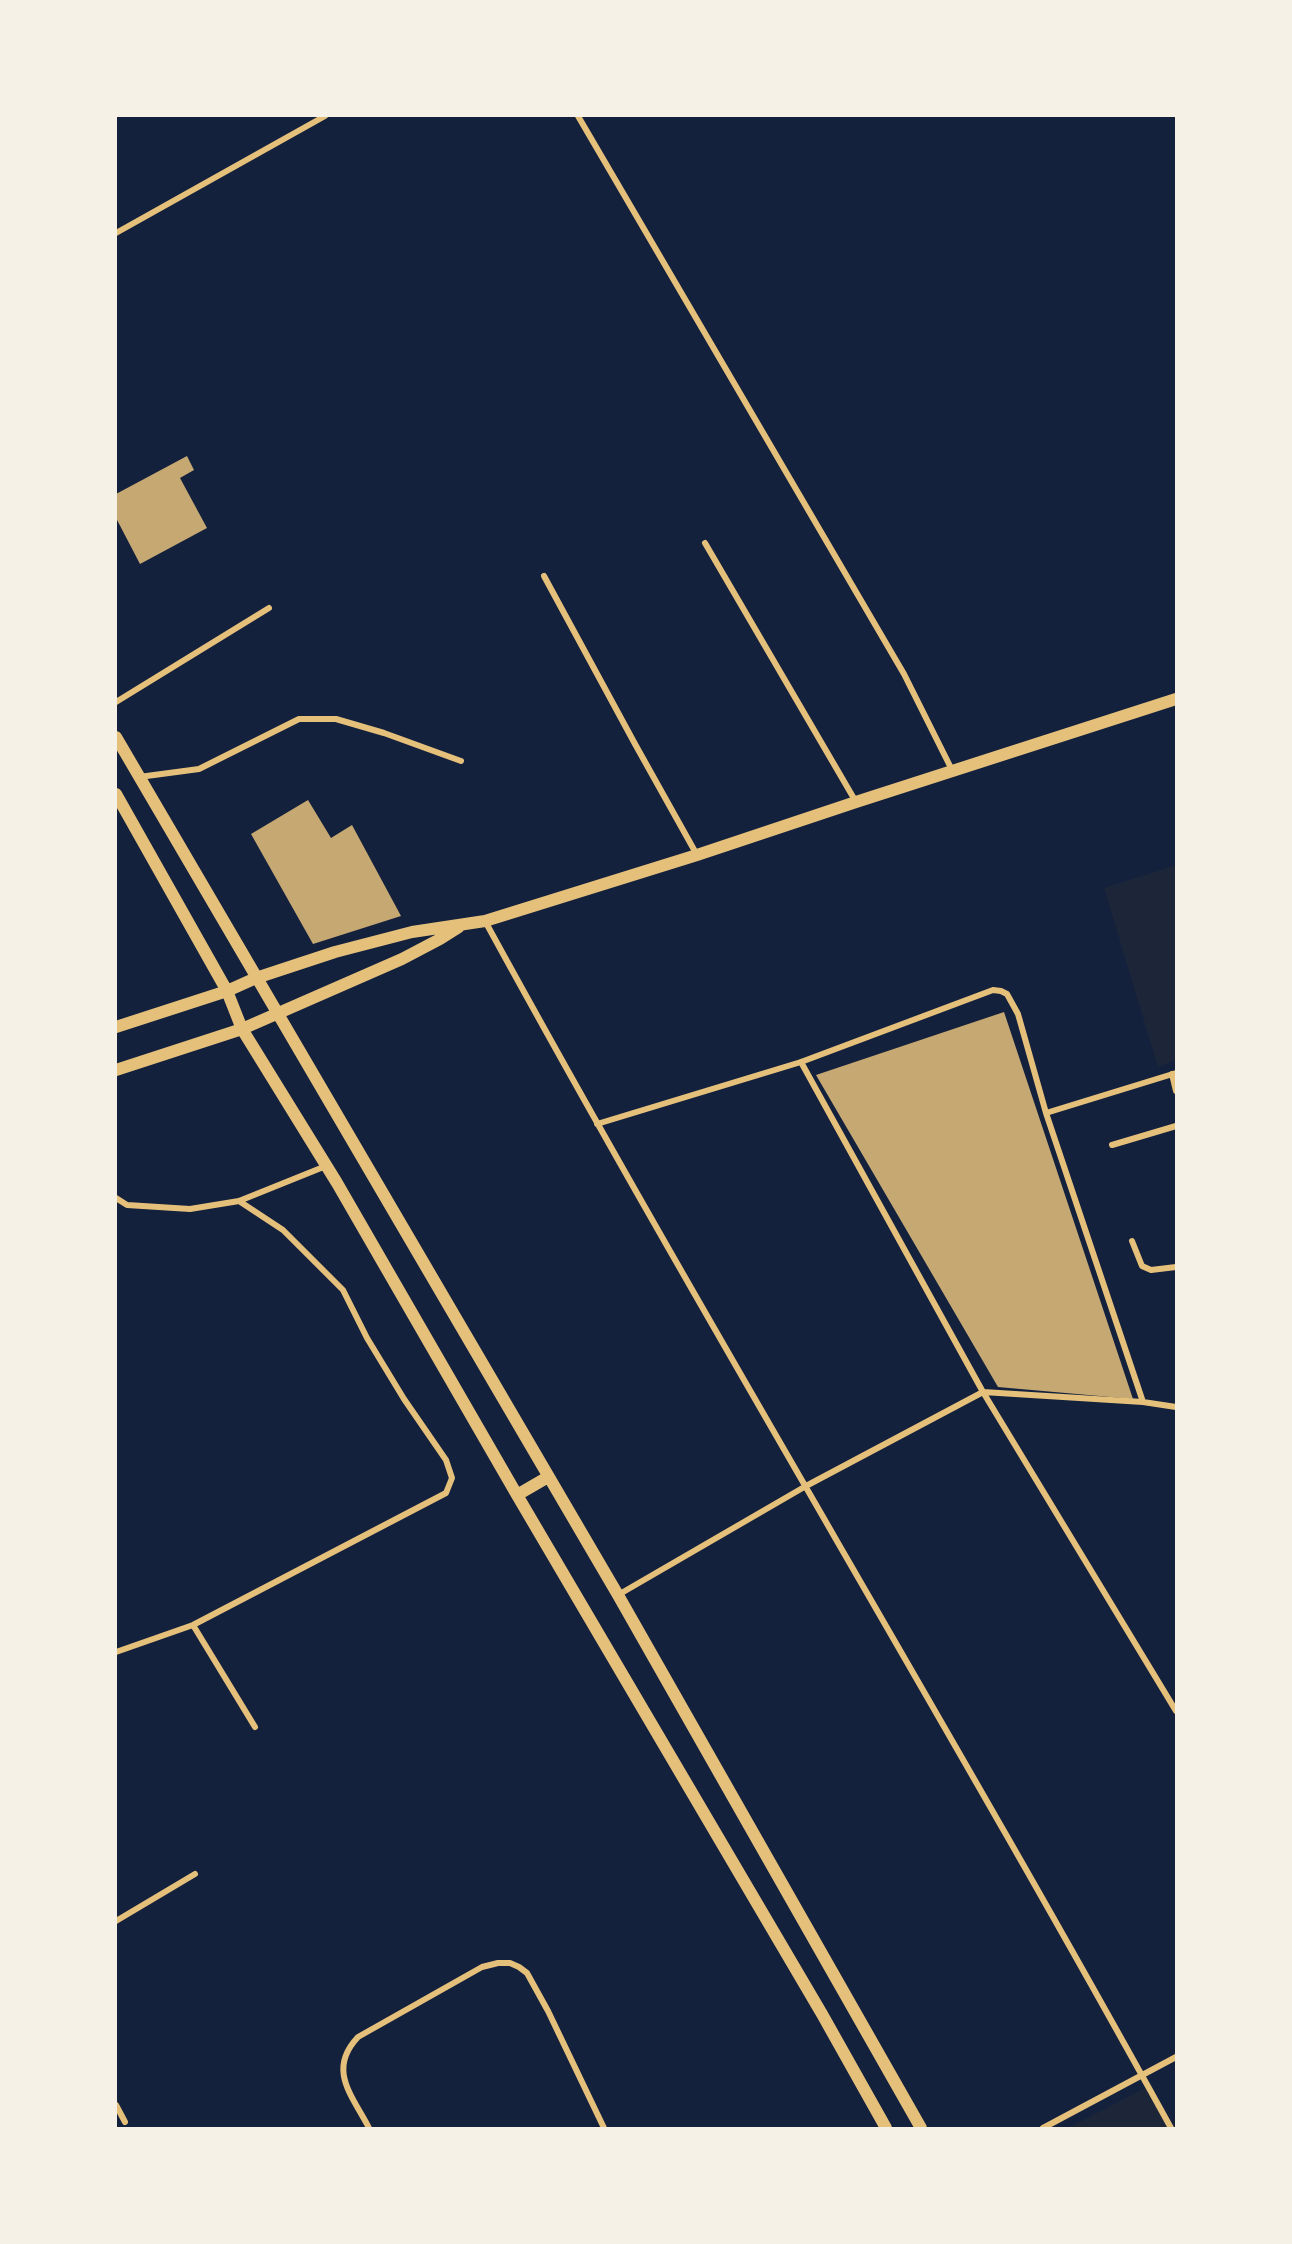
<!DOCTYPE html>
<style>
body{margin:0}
#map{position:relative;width:1292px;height:2244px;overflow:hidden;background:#14213d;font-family:"IBM Plex Serif",serif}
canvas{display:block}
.frame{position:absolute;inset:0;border:117px solid #f6f1e7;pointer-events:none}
</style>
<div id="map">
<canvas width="1292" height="2244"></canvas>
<div class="frame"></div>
</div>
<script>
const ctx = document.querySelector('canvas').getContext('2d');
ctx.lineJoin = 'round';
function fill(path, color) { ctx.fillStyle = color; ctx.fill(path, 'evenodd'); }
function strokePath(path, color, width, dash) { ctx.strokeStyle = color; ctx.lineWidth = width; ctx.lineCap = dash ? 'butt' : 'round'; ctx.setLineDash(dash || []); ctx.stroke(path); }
const green = new Path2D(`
 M1176,865V1060L1158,1067L1104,888Z
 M1145,2088L1168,2128H1068Z`);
const building = new Path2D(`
 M187,456L194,470L180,478L207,528L140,564L116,518V494Z
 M308,800L331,838L352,825L401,916L313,944L251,834Z
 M1004,1012L1133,1399L998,1387L816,1075Z`);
const minor = new Path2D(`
 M578,116L904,674L952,770
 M116,233L325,116
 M705,543L856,802
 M544,576L635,744L697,855
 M116,702L269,608
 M139,777L199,769L299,719H336L384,733L461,761
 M485,921C707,1327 948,1723 1171,2128
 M801,1062L983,1392L1176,1711
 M1172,1074L1176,1091
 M1046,1113L1176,1073
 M597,1124L801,1062L993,990L1001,991L1007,994L1018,1014L1046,1113L1143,1402
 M1112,1145L1176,1126
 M116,1198L127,1205L190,1209L239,1201L326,1166
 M1132,1241L1142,1266L1151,1270L1176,1267
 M618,1595L806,1486L983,1392L1143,1402L1176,1407
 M193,1625L255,1727
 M116,1652L193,1625L446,1493L452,1478L446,1460L404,1399L367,1338L343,1290L283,1230L239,1201
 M116,1921L195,1874
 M116,2105L125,2122
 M369,2128C352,2095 327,2070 358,2037L482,1967L498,1963H510L519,1967L527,1973L548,2011L604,2128
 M1043,2128L1176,2057`);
const secondary = new Path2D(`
 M116,737L618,1595L921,2128
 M116,794L227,991L242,1029L337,1183L517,1495L822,2014L886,2128
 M116,1027L227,991L256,978L335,952L412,932L485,921L697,855L856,802L1176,699
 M116,1070L242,1029L402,959L440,939L459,927
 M517,1495L548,1477`);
fill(green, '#1d2539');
fill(building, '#c6a872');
strokePath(minor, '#e5c07b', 6);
strokePath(secondary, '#e5c07b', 12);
</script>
